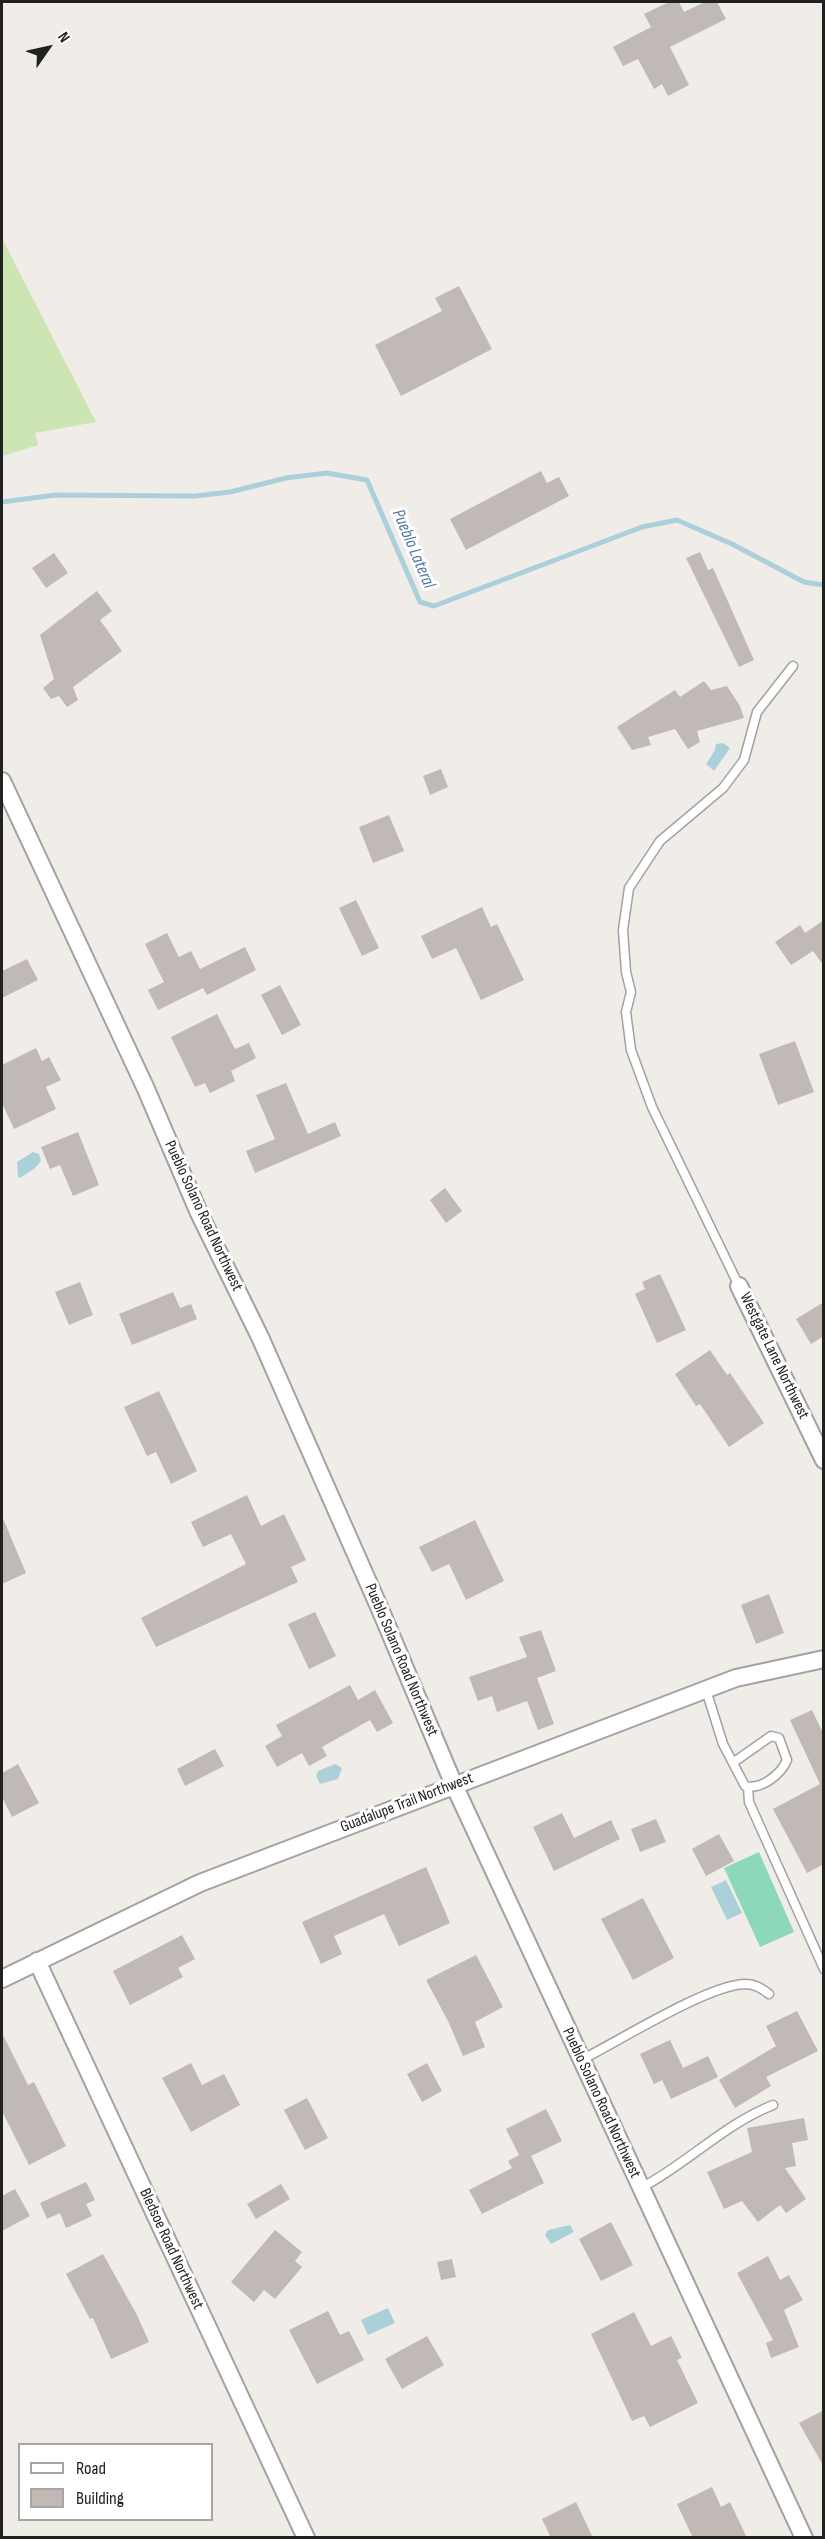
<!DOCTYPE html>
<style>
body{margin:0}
#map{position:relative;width:825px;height:2539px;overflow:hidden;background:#f0ede8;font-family:"Sofia Sans Condensed",sans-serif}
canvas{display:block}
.frame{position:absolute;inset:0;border:3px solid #212121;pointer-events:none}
.legend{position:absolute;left:18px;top:2443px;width:195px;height:78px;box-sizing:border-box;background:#fff;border:2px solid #a6a6a6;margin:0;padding:8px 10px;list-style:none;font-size:18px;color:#212121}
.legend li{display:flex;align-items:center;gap:12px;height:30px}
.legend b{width:30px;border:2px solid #a6a6a6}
.north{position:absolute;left:18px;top:18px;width:60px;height:60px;-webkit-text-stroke:4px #fff;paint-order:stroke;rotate:56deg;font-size:16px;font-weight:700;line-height:24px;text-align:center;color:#212121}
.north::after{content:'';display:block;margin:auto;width:21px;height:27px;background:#212121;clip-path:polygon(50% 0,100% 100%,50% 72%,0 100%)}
</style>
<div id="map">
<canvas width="825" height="2539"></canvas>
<div class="frame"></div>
<ul class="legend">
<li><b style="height:8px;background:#fff"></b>Road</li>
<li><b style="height:16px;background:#c0b9b5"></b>Building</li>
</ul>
<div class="north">N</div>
</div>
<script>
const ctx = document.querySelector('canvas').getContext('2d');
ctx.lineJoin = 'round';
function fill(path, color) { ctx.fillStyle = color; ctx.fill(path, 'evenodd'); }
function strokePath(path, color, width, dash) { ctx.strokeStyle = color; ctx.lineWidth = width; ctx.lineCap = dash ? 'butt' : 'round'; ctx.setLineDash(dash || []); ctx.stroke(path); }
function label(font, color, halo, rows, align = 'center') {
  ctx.font = font + ' "Sofia Sans Condensed",sans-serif'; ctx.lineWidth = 6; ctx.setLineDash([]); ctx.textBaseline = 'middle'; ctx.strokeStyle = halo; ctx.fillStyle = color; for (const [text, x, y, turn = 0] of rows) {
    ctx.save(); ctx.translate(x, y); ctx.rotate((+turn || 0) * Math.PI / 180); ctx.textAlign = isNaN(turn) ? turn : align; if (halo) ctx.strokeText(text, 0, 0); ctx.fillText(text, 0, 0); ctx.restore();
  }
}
const grass = new Path2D(`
 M2,238L96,422L35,433L38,445L2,456Z`);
const pitch = new Path2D(`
 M759,1852L794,1932L760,1947L724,1868Z`);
const water = new Path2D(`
 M723,743L730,748L714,771L706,764L715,750L716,744Z
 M33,1152L39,1154L41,1161L35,1168L20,1178L18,1177L17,1162Z
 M335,1764L342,1768L338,1779L320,1784L316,1776L318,1771Z
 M726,1880L742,1913L727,1920L711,1887Z
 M570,2225L574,2232L551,2244L545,2235L548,2230Z
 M388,2308L395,2323L368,2335L361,2320Z`);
const stream = new Path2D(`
 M2,502L55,495L195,496L230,492L286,478L327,473L367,480L420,602L434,606L642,527L677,520L732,544L804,582L824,585`);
const building = new Path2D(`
 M669,2H679L684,12L705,2H717L726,19L670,47L689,85L668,96L662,84L654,89L638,59L623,66L613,47L651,27L644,14Z
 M459,286L492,349L401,396L375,345L442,311L435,298Z
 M541,471L547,483L559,477L569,496L466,550L450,519Z
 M700,552L708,570L713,568L754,660L739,667L686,558Z
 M54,553L68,573L46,588L32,568Z
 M97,591L112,611L100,620L122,651L73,687L78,700L67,707L59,696L51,699L43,688L54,679L40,635Z
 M704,681L711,690L727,686L740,706L744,718L697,731L700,742L688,749L675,729L648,737L651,745L632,750L617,727L675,690L680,697Z
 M441,769L448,787L430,795L423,776Z
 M389,815L404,851L373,863L359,827Z
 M356,900L379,948L362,956L339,908Z
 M482,907L491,927L497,924L524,980L481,1000L456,948L432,959L421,936Z
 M824,920V966L813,951L791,965L775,942L800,925L805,933Z
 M167,933L179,957L191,951L200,969L245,947L256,970L207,995L203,988L158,1010L148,990L164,982L145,944Z
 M27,959L38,980L2,998V971Z
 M280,985L301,1025L282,1035L261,995Z
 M217,1014L235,1049L249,1043L256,1058L231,1071L235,1081L210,1093L205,1083L195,1087L171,1037Z
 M795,1041L814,1092L778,1105L759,1054Z
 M36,1048L42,1061L49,1057L61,1080L46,1087L56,1109L14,1129L2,1103V1065Z
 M286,1083L308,1134L335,1122L341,1136L255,1173L246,1151L275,1139L256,1095Z
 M78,1132L99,1185L73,1196L60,1165L50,1169L41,1147Z
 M445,1188L462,1211L446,1223L430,1200Z
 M660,1274L686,1330L657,1343L635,1294L645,1289L642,1282Z
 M80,1282L93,1315L69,1325L55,1292Z
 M173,1292L180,1308L191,1304L197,1319L132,1345L119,1314Z
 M824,1302V1336L811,1344L796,1319Z
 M710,1350L727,1375L730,1373L764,1423L729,1447L700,1404L696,1406L675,1374Z
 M159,1391L197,1471L171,1484L156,1452L147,1456L124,1407Z
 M247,1495L261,1526L284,1514L306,1560L291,1567L298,1582L156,1647L141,1618L246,1564L231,1534L203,1547L191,1522Z
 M2,1516L26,1573L2,1584Z
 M475,1520L504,1581L466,1600L449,1564L432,1572L419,1547Z
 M769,1594L784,1633L756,1644L741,1605Z
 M315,1612L336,1656L309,1669L288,1624Z
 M541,1630L556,1671L537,1678L554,1724L538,1730L527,1701L497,1712L492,1696L478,1701L469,1677L527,1657L519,1637Z
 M350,1685L358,1700L375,1690L393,1723L377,1732L370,1720L322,1747L327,1756L309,1766L302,1753L277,1767L265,1746L282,1736L276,1725Z
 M812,1710L824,1735V1864L807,1873L773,1809L820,1784L790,1720Z
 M215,1749L224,1766L185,1786L177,1769Z
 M18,1764L39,1803L12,1817L2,1797V1773Z
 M562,1813L574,1838L611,1820L620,1839L554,1871L533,1827Z
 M656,1819L666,1842L640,1852L631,1829Z
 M719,1834L734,1861L706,1876L692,1849Z
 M426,1867L450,1923L399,1946L384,1914L334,1936L342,1954L321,1964L302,1922Z
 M643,1898L674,1958L633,1980L601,1919Z
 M182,1935L195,1959L178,1968L183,1977L130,2005L113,1971Z
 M476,1955L503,2007L475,2022L485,2047L463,2056L449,2023L426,1980Z
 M797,2011L818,2051L766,2077L771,2086L735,2108L719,2080L776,2046L766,2026Z
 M2,2033L28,2085L34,2082L66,2146L29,2165L2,2111Z
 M670,2040L683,2068L708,2056L718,2077L671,2099L662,2080L654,2084L640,2054Z
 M191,2063L202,2085L224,2074L240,2105L191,2132L162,2078Z
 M427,2063L442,2091L422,2102L407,2074Z
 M307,2098L328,2138L305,2150L284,2110Z
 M546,2109L562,2141L531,2156L544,2183L482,2214L469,2190L512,2168L508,2161L519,2155L506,2129Z
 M804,2118L808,2140L792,2143L796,2166L785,2168L806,2199L786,2213L780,2205L758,2222L742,2201L724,2209L707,2172L752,2152L747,2128Z
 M86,2182L95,2200L86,2204L92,2216L66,2228L60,2213L47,2219L40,2203Z
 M281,2184L290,2199L256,2219L247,2204Z
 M15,2189L30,2216L2,2231V2196Z
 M611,2222L633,2265L601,2281L579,2239Z
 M275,2230L302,2252L295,2261L302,2267L275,2299L264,2290L254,2302L231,2282Z
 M103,2254L137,2315L149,2342L111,2359L93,2318L90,2319L66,2274Z
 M768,2256L780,2280L789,2275L803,2300L784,2310L799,2347L771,2358L766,2343L773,2340L737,2273Z
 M452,2259L456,2277L441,2280L437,2262Z
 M328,2311L340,2335L349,2331L364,2360L317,2384L289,2330Z
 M634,2312L651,2346L671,2336L682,2358L677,2360L698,2403L650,2427L644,2416L632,2421L591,2334Z
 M427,2336L444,2365L402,2389L385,2359Z
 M824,2410V2467L799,2423Z
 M712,2487L721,2507L730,2502L747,2538H693L677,2504Z
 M576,2502L593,2538H551L542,2519Z`);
const service = new Path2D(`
 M739,1286L652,1107L631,1050L626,1012L631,992L626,972L623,930L629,888L660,841L723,788L744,760L757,712L793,666
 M706,1690L723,1744L745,1786C762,1790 781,1774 787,1760L779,1738L771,1736L734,1762
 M748,1787L749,1802L824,1969
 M581,2060C619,2041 706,1986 744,1984C755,1984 761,1988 769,1994
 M641,2188C688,2163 723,2125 773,2105`);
const minor = new Path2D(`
 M2,781L146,1089L199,1213L260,1337L380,1609L454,1785L804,2538
 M739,1286L824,1460
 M37,1961L306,2538
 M2,1979L200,1883L736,1678L824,1659`);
const streetNames = [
 ["Pueblo Solano Road Northwest",203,1216,65],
 ["Westgate Lane Northwest",774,1356,64],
 ["Pueblo Solano Road Northwest",401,1660,67],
 ["Guadalupe Trail Northwest",407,1803,-21],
 ["Pueblo Solano Road Northwest",601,2103,65],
 ["Bledsoe Road Northwest",171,2249,65]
];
const waterNames = [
 ["Pueblo Lateral",413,549,67]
];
fill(grass, '#cde5b3');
fill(pitch, '#8dd8ba');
fill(water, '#acd0da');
strokePath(stream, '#acd0da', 5);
fill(building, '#c0b9b5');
strokePath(service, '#a2a2a2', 11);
strokePath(minor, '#a2a2a2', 20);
strokePath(service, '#fff', 8);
strokePath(minor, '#fff', 16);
label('16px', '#212121', '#fff', streetNames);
label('italic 18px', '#517aa1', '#fff', waterNames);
</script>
